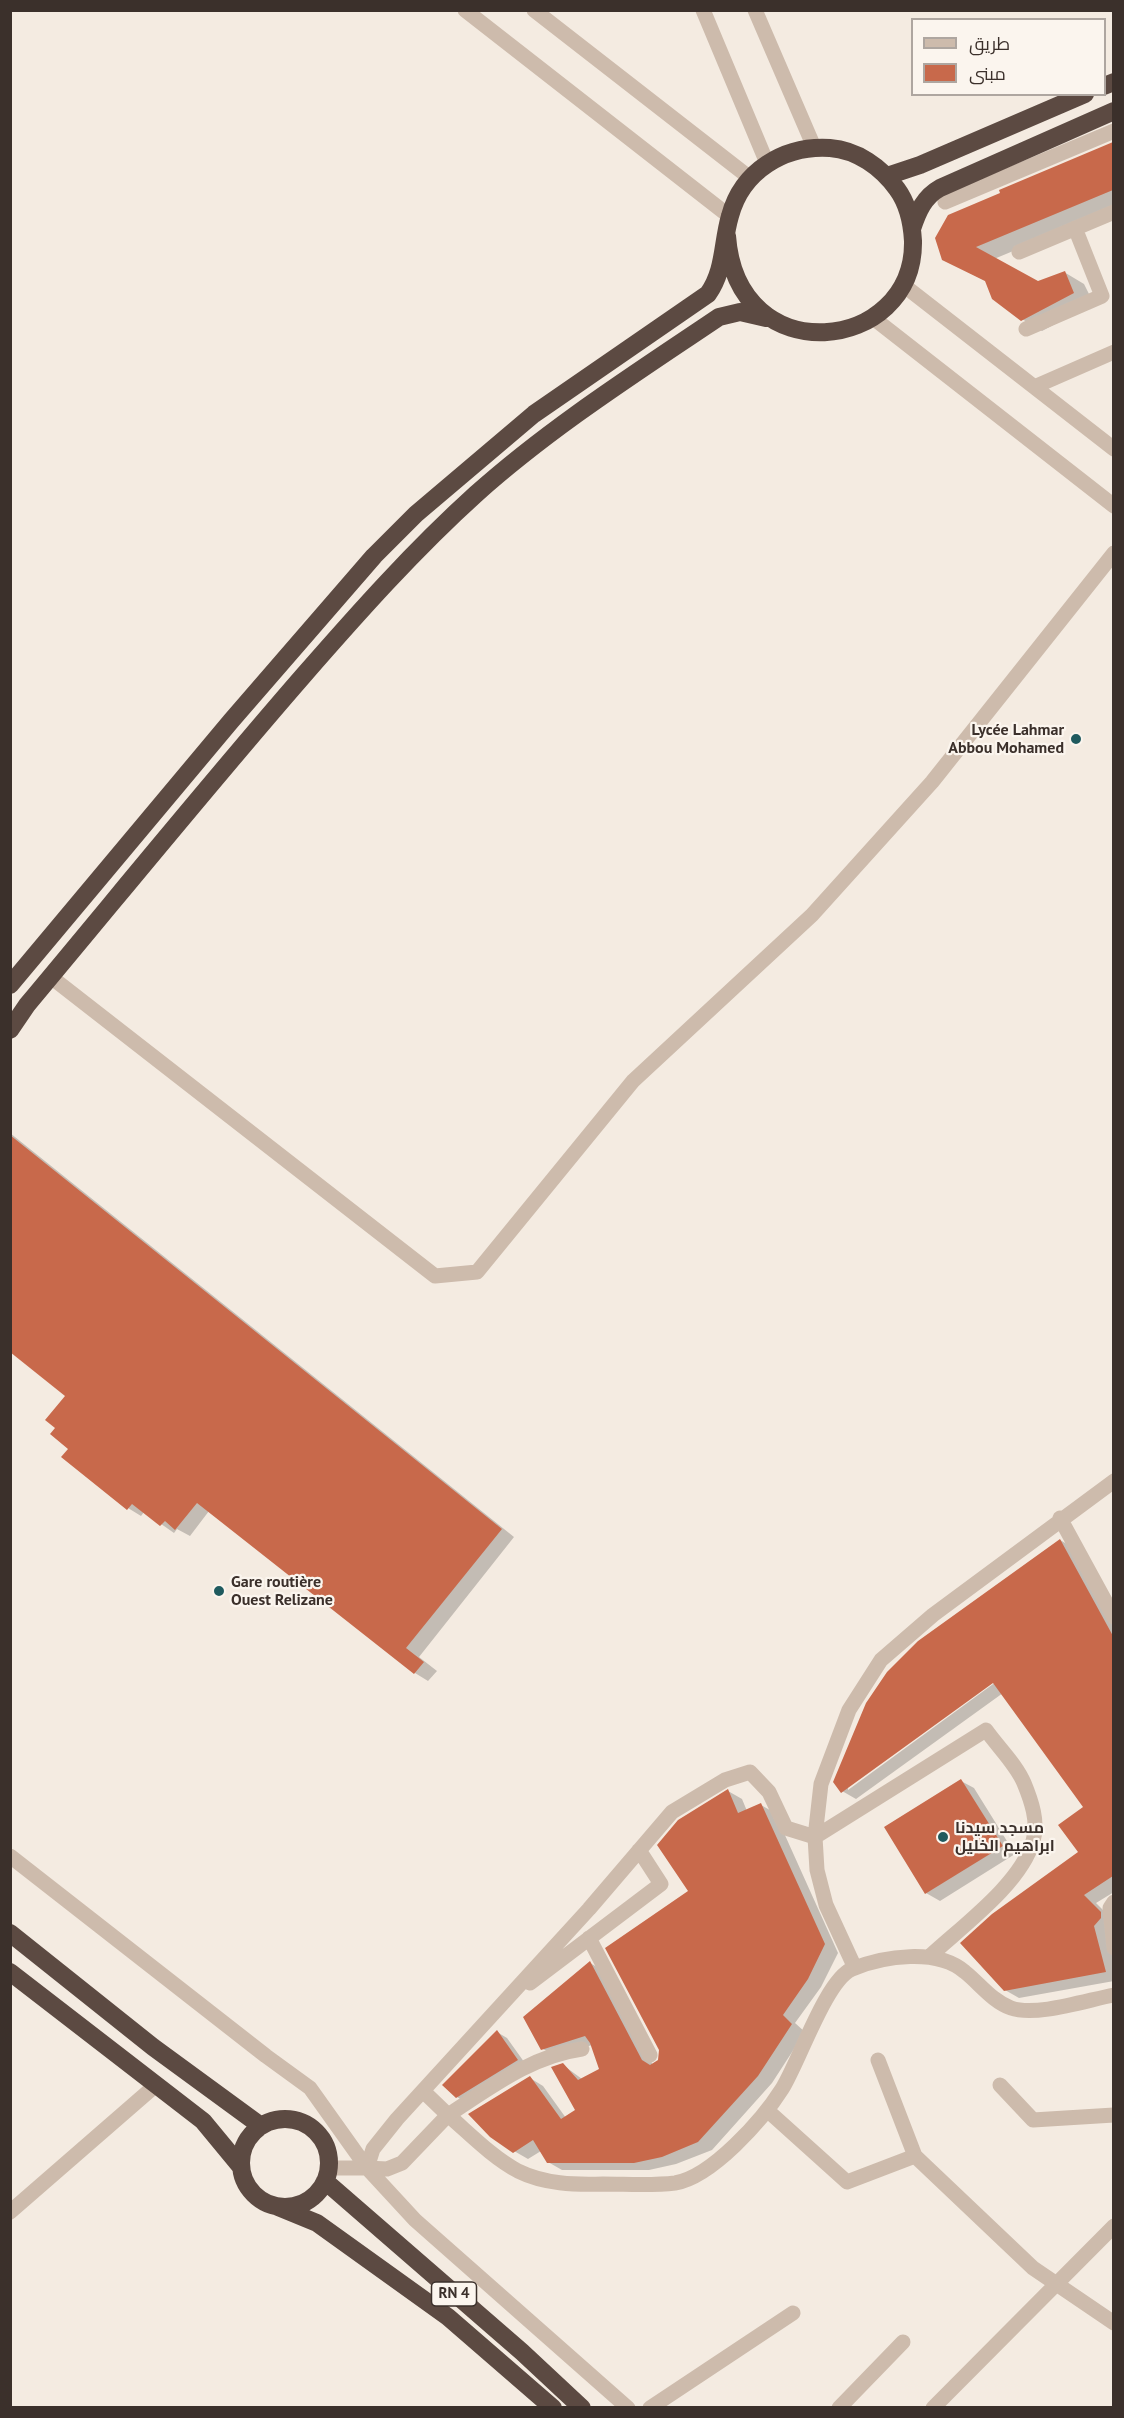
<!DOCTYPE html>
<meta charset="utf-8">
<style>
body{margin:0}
#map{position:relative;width:1124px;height:2418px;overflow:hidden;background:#f4ebe1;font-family:"PT Sans",Cairo,sans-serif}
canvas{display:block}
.frame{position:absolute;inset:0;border:12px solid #3b302b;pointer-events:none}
.legend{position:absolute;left:911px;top:18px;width:195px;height:78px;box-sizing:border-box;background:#fbf5ee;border:2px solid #aea6a0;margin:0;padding:8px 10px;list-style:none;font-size:18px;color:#3b302b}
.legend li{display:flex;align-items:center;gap:12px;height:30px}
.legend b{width:30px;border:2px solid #aea6a0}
</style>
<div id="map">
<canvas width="1124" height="2418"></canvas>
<div class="frame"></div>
<ul class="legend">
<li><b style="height:8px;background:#cdbbac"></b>طريق</li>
<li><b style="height:16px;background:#c8694b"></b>مبنى</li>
</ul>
</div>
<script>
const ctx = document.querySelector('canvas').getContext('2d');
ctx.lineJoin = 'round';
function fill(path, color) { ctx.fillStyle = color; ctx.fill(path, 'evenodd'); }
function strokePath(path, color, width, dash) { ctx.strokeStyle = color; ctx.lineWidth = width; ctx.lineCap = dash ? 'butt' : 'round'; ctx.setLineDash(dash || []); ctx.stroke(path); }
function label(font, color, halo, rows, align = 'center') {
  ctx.font = font + ' "PT Sans",Cairo,sans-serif'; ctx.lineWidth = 4.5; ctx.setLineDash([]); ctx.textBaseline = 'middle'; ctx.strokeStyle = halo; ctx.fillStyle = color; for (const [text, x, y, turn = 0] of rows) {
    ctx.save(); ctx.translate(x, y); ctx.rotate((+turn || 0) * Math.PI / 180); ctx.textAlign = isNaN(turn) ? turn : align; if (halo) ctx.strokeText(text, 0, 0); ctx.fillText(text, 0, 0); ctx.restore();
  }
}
const shadow = new Path2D(`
 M1114,143V209L994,259L1038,282L1064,272L1084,284L1094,304L1042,331L1022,319L987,282L943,259L1002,194L1001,191Z
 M10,1133L514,1537L419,1657L437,1671L428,1681L415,1673L209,1511L190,1536L177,1529L174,1533L144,1512L141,1516L128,1508L70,1449L57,1428L67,1396L10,1350Z
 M1060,1540L1074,1548L1114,1622V1892L1096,1903L1114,1921L1106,1934L1114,1960V1981L1019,1998L1005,1990L1080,1852L1086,1808L1003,1693L856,1799L842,1791ZM999,1677L1000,1679L848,1790V1786Z
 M961,1781L974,1788L1015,1854L940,1901L926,1893Z
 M728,1791L742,1799L747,1811L761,1805L775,1813L838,1953L821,1987L795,2023L805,2032L772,2083L712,2150L676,2164L649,2170H562L548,2162L541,2151L528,2159L514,2151L530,2078L543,2086L566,2118L577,2110L563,2065L582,2079L601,2069L592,2045L556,2056L543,2049L590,1963L604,1971L653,2065L659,2062L690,1891Z
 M497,2032L507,2038L527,2066L467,2103L457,2097Z`);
const building = new Path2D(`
 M1113,142V190L976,247L1038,281L1065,271L1074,293L1021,321L992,299L985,281L942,260L935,238L948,215L1000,193L999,190Z
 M10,1135L502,1529L406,1648L424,1662L414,1674L197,1503L175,1530L165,1521L160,1526L132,1504L127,1510L61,1457L68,1449L50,1434L55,1428L45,1420L65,1396L10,1352Z
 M1060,1539L1113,1636V1876L1084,1895L1101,1912V1918L1094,1926L1106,1972L1004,1991L960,1943L992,1914L1078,1852L1058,1825L1083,1807L993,1683L841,1793L833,1782L866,1703L887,1672L918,1641Z
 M961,1779L1003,1846L925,1894L884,1827Z
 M728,1789L738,1813L761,1803L825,1944L808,1979L783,2015L792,2024L758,2076L698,2142L662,2157L634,2163H547L533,2140L513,2153L490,2137L468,2114L530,2076L561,2119L575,2110L551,2067L563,2063L578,2080L599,2069L590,2043L585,2036L541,2050L523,2017L590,1961L642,2060L650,2065L658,2060L659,2050L605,1948L688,1891L657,1845L678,1820Z
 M497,2030L518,2060L456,2098L442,2085Z`);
const street = new Path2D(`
 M465,10L729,216
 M534,10L750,178
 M703,10L767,163
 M755,10L814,147
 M945,202L1114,131
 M1019,252L1114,212
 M902,284L1114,449
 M872,317L1114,506
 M1026,329L1102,296L1075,228
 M1034,387L1114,352
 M51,977L435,1276L477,1272L633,1081L812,915L932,782L1114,553
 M1060,1518L1114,1617
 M10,1856L266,2056L310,2088L367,2168
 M1114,1902L1110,1908L1114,1948
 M589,1938L650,2055
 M855,1968L826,1905L817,1870L815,1837L821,1784L849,1710L881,1660L933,1615L1114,1481
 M530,1983L661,1884L639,1850
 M878,2060L915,2156L1033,2268L1114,2323
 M1000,2085L1033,2120L1114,2115
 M423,2091L448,2115C490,2088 531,2056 582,2049
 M767,2110L847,2182L915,2156
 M328,2168H367L373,2149L397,2119L589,1909L672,1812L725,1780L750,1772L769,1792L786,1828L815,1837L986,1730C998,1747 1016,1764 1024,1783C1031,1800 1039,1822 1033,1841C1021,1884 961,1927 929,1957
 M10,2212L156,2085
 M628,2408L415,2220L367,2168L387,2169L402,2163L448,2115C470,2134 492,2157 518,2171C544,2184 575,2185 603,2184C626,2184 652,2186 675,2183C712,2177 763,2119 782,2089C799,2062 826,1980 852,1969C884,1956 937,1948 965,1972C980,1984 992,2001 1011,2008C1036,2017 1087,2000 1114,1995
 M650,2408L793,2313
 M839,2408L903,2342
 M933,2408L1114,2226`);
const highway = new Path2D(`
 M1104,86L1114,82
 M887,176L920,165L1085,94
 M912,229C918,211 924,197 940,188L1114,111
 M10,985L231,721L374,556L416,514L534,414L708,294C725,270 722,243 730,216C742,171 784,145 830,148C857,150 881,167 897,189C908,204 912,223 913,241C915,353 737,374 727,236
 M10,1030L27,1005C119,895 209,784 303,676C358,613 414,550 476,494C551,427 636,373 719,317L740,312L766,318
 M10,1933L153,2047L261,2126
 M10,1972L203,2121L241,2167
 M241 2163a44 44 0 1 1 88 0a44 44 0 1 1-88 0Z
 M325,2181L522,2352L582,2408
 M278,2207L317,2223L448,2317L553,2408`);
const markers = [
 [1076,739,6,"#1f5a5e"],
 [219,1591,6,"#1f5a5e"],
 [943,1837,6,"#1f5a5e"]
];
const shields = [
 [454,2294,45]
];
const shieldNames = [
 ["RN 4",454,2294]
];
const poiNames = [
 ["Lycée Lahmar",1064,730,"right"],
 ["Abbou Mohamed",1064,748,"right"],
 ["Gare routière",231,1582],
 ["Ouest Relizane",231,1600],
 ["مسجد سيدنا",955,1828],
 ["ابراهيم الخليل",955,1846]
];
fill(shadow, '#0003');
fill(building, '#c8694b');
strokePath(street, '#cdbbac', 15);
strokePath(highway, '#5c4a42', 18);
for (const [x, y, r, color] of markers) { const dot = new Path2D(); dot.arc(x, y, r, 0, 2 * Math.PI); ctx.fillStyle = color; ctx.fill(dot); strokePath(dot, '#fbf5ee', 2); }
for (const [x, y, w] of shields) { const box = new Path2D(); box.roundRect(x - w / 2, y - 12, w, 24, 4.5); ctx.fillStyle = '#fbf5ee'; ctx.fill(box); strokePath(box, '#3b302b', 1.5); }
label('bold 15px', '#3b302b', null, shieldNames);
label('bold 16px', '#3b302b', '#fbf5ee', poiNames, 'left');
</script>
